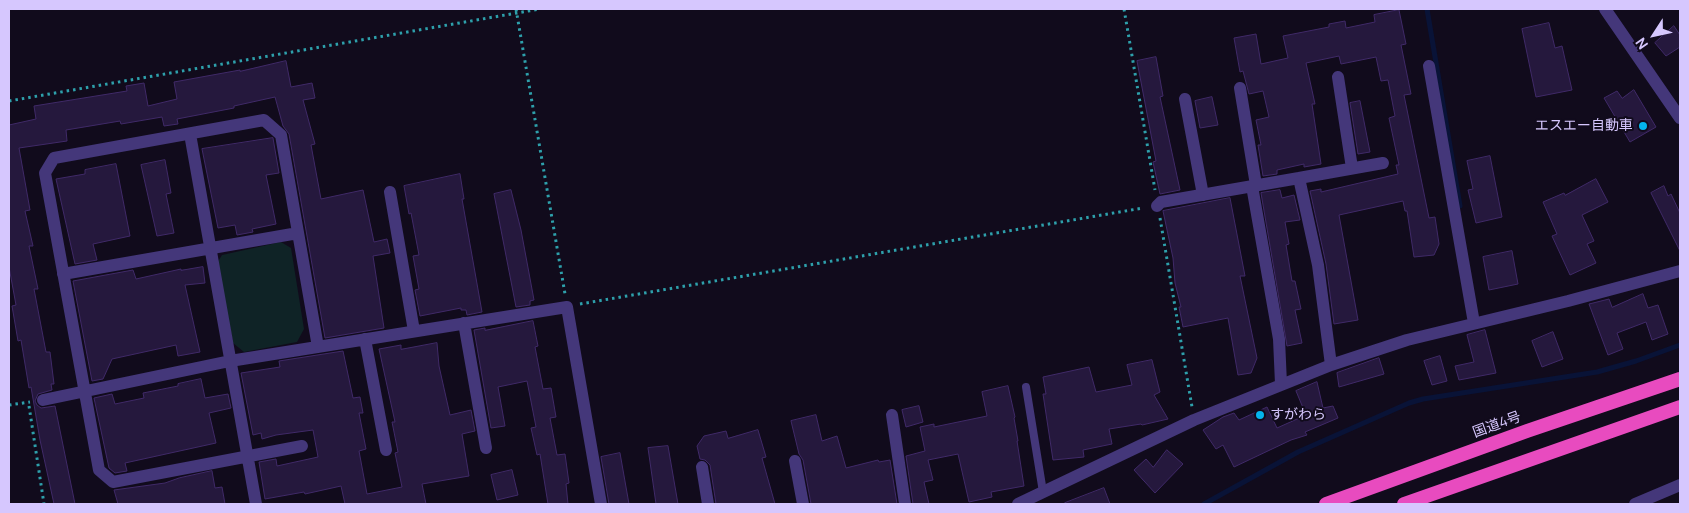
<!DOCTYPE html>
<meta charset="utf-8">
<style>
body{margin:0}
#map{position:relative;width:1689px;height:513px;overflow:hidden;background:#110b1c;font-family:Manrope,sans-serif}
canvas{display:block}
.frame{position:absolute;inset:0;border:10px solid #d6c7fe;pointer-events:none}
.north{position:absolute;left:1629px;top:10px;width:50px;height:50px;-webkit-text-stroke:4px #110b1c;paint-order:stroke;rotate:235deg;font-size:14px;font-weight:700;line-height:20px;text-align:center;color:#d6c7fe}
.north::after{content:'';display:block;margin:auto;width:18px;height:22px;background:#d6c7fe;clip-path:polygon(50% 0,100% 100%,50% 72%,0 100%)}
</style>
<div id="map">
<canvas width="1689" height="513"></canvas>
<div class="frame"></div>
<div class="north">N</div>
</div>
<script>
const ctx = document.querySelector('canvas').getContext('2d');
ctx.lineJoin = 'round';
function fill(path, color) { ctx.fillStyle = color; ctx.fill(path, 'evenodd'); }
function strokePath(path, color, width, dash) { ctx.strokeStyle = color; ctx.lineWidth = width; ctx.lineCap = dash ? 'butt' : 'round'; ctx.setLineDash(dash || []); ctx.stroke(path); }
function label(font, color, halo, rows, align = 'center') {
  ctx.font = font + ' Manrope,"Noto Sans JP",sans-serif'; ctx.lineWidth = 4; ctx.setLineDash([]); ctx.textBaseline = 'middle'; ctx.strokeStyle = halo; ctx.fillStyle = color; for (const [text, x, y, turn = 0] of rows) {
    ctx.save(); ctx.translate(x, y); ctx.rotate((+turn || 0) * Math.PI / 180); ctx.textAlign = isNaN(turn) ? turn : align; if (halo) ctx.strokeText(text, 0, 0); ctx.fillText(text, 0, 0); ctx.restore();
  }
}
const green = new Path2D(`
 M281,242L291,248L304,329L297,342L244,352L233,343L217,263L222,255Z`);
const stream = new Path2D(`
 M1427,9L1460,206
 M1204,504L1298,452L1409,403L1423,399L1597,372L1636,361L1680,345`);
const building = new Path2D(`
 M1399,10L1406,44L1401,45L1411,94L1404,95L1429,218L1435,217L1439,244L1434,255L1414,257L1407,211H1405L1403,201L1339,215L1358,320L1334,324L1326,264L1310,191L1321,189V192L1398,174L1396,165H1399L1389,118L1395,116L1388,80L1381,81L1376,57L1341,64L1339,56L1306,63L1315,104H1312L1321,164L1304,167V164L1277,170V174L1263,176L1258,145H1261L1256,120L1269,117L1263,91L1249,94L1243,71L1240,72L1234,38L1256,34L1261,64L1288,58L1283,36L1329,27V24L1345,21L1346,28L1375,22L1374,15Z
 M1549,23L1555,48L1562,46L1572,90L1536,97L1522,29Z
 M1674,26L1680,35V47L1666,56L1655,43Z
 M1156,57L1163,96L1160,97L1180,190L1160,194L1153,162L1156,161L1137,61Z
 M286,61L291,87L312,83L315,98L303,100L315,144L311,145L321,199L363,190L374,242L387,239L390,253L373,256L384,328L325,338L289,134L283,126L275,97L234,106V108L177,119L178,124L164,126L162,117L121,124L120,121L66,130L67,141L19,148L30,210L25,211L33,246H29L38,289H34L46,352H50L54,384H51L52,390L38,394L35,401L37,405L41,408L55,406L75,504H54L40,440L31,387L29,388L21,340L18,341L12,306L16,305L9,267V125L36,119L34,106L127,91L126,86L144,83L148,106L177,99L174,82L240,70V71Z
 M1634,90L1656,127L1630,142L1604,98L1617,91L1622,98Z
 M1212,97L1218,125L1200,128L1195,101Z
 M1360,101L1370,152L1358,154L1350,103Z
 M273,138L279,173L266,175L276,224L252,229L253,232L237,235L235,225L218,228L202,149Z
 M1490,156L1502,217L1476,223L1468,190L1473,189L1467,161Z
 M165,160L171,193L166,194L174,233L157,236L141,165Z
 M116,164L130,236L93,244L97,260L75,264L56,179L85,174V170Z
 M460,174L464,199H462L482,312L467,315L466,310H461V308L420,316L415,290L419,289L413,256L419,255L411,213L409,214L404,186Z
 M1596,179L1608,202L1582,215L1594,241L1587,244L1596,263L1570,275L1552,236L1557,234L1543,202L1564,193L1565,195Z
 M1664,186L1668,196L1671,194L1680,213V251L1651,193Z
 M511,190L521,230L534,300L530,301V305L516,307L494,194Z
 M1280,190L1282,198L1294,195L1300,220L1285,222L1289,244L1286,245L1292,281H1295L1301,309L1295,310L1302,343L1287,346L1261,193Z
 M1230,198L1245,276H1240L1257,358L1251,373L1238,375L1228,318L1183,327L1179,307H1181L1175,283L1173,258L1163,211Z
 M1512,251L1518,284L1489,290L1483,257Z
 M203,267L205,283L185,285L200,352L178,356L176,345L112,359L103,379L92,381L73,281L133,270L136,279L181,269V270Z
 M1643,294L1648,308L1658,305L1668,334L1652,340L1646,322L1617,333L1623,349L1608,355L1589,304L1609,299L1612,307Z
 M533,321L538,346L535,347L543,389L551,388L556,417L550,418L557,455L565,454L569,483L566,484L568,504H548L540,454L537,455L531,428L536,427L527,381L498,387L505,426L491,428L474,330L485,328V330Z
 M1485,330L1496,373L1459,380L1455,366L1474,362L1467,335Z
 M1553,332L1563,359L1542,367L1532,341Z
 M437,343L439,366L450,415L471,410L475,431L462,434L469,476L422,484L426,504H345L341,486L305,494L304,492L265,499L259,462L276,459L277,466L318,457L313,430L276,435L262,439L261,433L253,435L241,373L280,367L279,361L343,351L353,398L360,397L363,413H359L366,449L359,451L367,494L402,487L395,453L398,452L392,422H395L379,349L401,345V349Z
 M1440,356L1447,381L1432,385L1424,361Z
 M1379,358L1384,374L1339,387L1337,373Z
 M1152,360L1160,392L1154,395L1168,419L1142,425L1141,424L1109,429L1112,444L1083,450L1084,457L1053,460L1043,394H1046L1043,377L1089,367L1096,392L1132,385L1127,365Z
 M201,379L205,398L228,394L231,408L209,413L216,443L125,463L127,471L115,473L109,468L94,398L112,394L115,404L144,398L143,393L178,386V384Z
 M1317,382L1323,408L1333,406L1338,418L1305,432L1307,435L1291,440L1234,467L1223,445L1216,449L1203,430L1223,417L1234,413L1239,420L1267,407L1277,428L1306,415L1296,391Z
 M1008,386L1015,417L1014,418L1018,441H1017L1024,486L991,492L992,497L969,502L958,454L928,460L933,480L924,482L929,504H913L906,456L925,451L920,427L934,424V427L987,416L982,392Z
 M919,406L923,422L906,427L902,410Z
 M816,415L822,441L837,436L846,468L878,460L879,462L890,460L897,504H811L803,460L799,454L791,421Z
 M758,430L766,457L762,458L775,504H716L710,465L705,460L700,459L697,446L704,436L726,431L728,438Z
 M668,446L678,504H656L648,448Z
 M1167,450L1183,464L1155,493L1134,470L1146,459L1153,467Z
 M620,453L629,504H609L601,457Z
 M512,470L518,495L497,500L491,475Z
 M212,471L215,488L222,487L225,504H118L114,490L165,483L179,478Z
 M1104,488L1110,504H1066L1065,503Z`);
const path = new Path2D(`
 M516,9L565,294
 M1124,9L1155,190
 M9,101L540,9
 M1160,218L1192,407
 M580,304L1143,208
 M9,405L30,402
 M29,406L44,504`);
const service = new Path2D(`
 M1026,387L1043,492`);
const minor = new Path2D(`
 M1605,9L1680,118
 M1429,66L1474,323
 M1338,77L1352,168
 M1240,88L1256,185
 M1185,99L1203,195
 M190,134L256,504
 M1299,178L1383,163
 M1252,186L1279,339L1281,384
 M390,192L414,331
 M1157,206L1161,202L1299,178L1318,265L1331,365
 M63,274L298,233
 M464,323L486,448
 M365,339L386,450
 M43,400L230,361L567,307L601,504
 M892,415L905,504
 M302,446L113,482L99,470L45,173L54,158L264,120L281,135L318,347
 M795,461L803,504
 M702,467L708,504
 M1018,504L1194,420L1331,365L1407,340L1568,301L1680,271
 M1635,504L1680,485`);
const trunk = new Path2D(`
 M1326,504L1527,431L1680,379
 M1404,504L1680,407`);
const markers = [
 [1643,126,5,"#04b4ed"],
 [1260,415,5,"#04b4ed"]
];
const poiNames = [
 ["エスエー自動車",1633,126],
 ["すがわら",1270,415,"left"]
];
const streetNames = [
 ["国道4号",1497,425,-20]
];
fill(green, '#0f2326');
strokePath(stream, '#091337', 5);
fill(building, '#25183d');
strokePath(building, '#402a68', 1);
strokePath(path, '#2ea0ab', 3, [2.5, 4]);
strokePath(service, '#44377a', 8);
strokePath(minor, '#44377a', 12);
strokePath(trunk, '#e84bbf', 14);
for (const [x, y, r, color] of markers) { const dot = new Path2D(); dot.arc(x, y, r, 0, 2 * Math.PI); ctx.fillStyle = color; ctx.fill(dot); strokePath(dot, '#110b1c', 2); }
label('14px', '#d6c7fe', '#110b1c', poiNames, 'right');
label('14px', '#d6c7fe', '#110b1c', streetNames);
</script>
